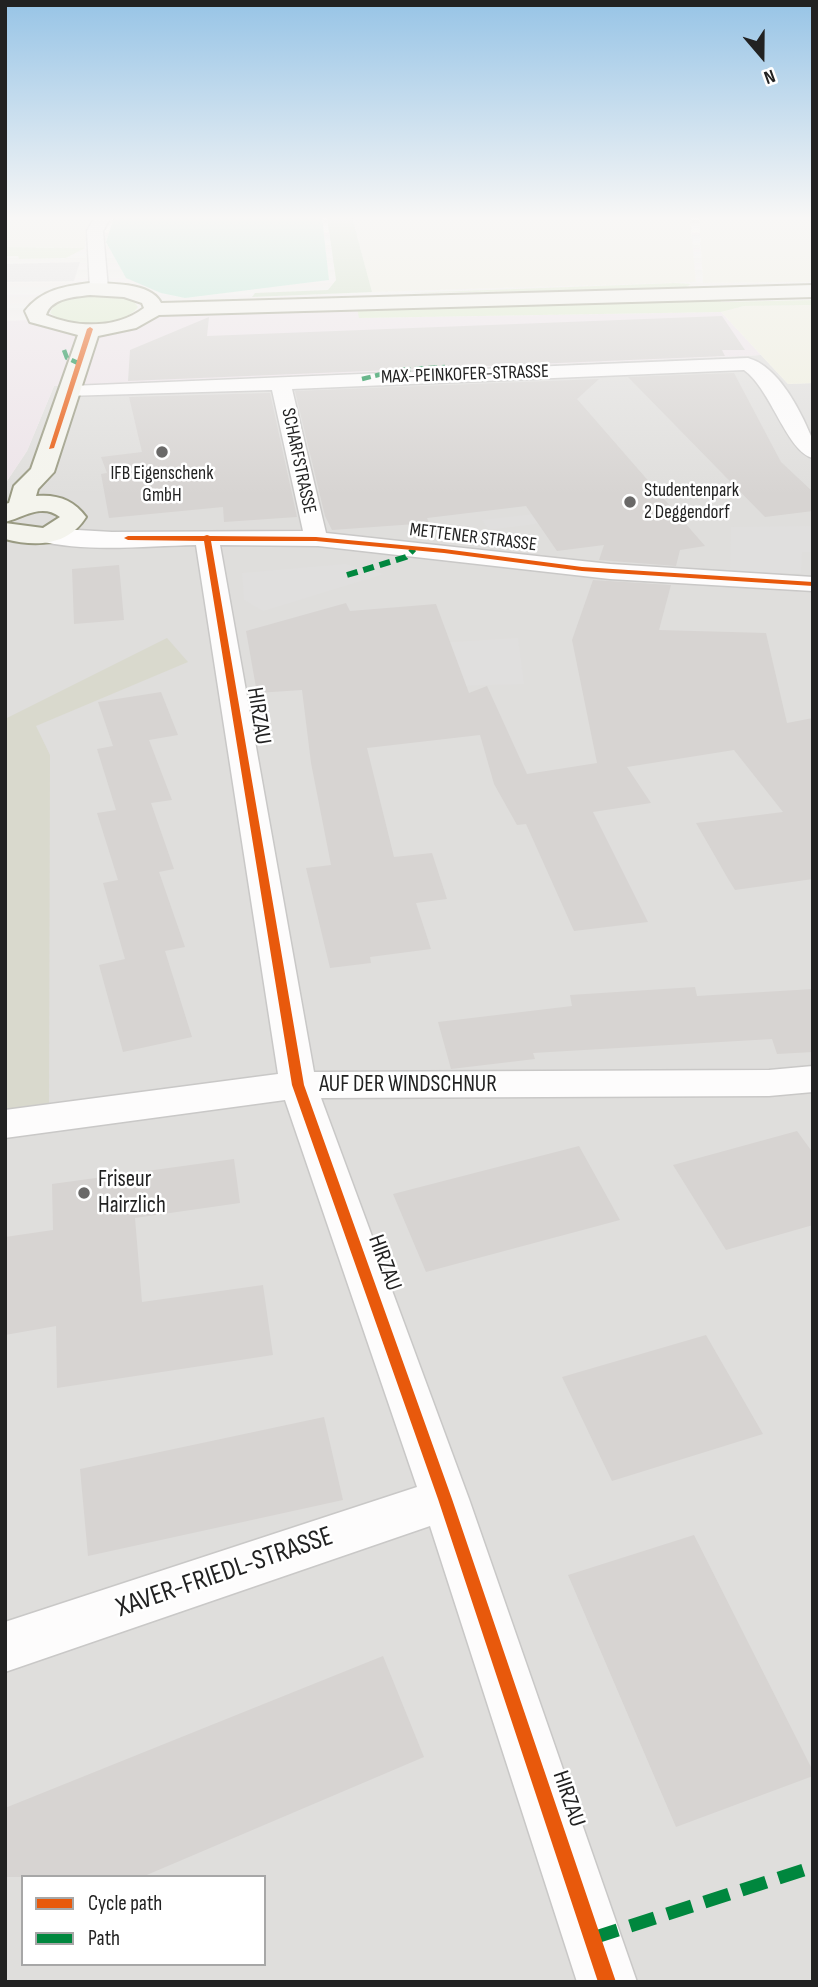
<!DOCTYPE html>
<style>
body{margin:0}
#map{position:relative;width:818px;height:1987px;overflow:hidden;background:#f0eeeb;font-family:"Sofia Sans Condensed",sans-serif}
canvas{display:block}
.frame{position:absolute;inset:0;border:7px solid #222;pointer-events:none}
.legend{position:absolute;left:21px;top:1875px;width:245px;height:91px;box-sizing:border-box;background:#fff;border:2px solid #a7a7a7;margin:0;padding:9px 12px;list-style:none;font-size:21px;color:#222}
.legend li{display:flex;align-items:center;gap:14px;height:35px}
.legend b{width:35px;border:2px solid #a7a7a7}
.north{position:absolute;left:727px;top:21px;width:70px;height:70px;-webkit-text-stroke:5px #fff;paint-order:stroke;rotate:160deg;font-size:19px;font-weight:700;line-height:28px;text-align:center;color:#222}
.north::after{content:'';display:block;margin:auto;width:24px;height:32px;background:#222;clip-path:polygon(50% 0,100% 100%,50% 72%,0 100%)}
</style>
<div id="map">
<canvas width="818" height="1987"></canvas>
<div class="frame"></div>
<ul class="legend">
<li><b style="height:9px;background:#e8590c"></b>Cycle path</li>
<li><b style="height:9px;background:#00873e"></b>Path</li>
</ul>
<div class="north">N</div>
</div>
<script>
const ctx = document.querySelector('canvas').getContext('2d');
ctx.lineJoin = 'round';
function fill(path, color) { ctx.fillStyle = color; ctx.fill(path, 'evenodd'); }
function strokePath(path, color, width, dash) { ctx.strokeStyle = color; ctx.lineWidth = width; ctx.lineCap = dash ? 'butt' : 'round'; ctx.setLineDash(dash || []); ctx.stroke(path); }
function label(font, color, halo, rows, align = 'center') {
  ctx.font = font + ' "Sofia Sans Condensed",sans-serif'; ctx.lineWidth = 5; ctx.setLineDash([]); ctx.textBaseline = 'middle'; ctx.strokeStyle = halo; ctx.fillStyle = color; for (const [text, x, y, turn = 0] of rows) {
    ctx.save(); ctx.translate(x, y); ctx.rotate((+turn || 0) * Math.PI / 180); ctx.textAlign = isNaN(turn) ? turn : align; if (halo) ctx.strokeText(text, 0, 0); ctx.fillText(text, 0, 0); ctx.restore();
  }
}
const residential = new Path2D(`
 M761,355L788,384L813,383V1982H5V484L27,451L54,386ZM23,1877H264V1964H23Z`);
const industrial = new Path2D(`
 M357,308L360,318L721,312L761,355L54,386L27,451L5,484V321Z`);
const construction = new Path2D(`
 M167,638L188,662L36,726L50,755L49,1104L5,1109V719Z`);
const farmland = new Path2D(`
 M5,217H95L87,230L85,248L5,247Z
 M352,217H690L696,282L372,292Z
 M699,217H813V282L703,283Z
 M813,305V383L788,384L721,312L744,306Z`);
const grass = new Path2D(`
 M5,247L85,248L66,258L19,259L18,256H5Z
 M675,283L691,284L683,289L408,293Z
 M107,293L131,298L138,307C123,328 69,329 50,313L55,303L78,295Z
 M720,299L721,302L813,300V305L744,306L721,312L359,318L357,308Z`);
const forest = new Path2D(`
 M327,217H352L372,292L252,297L255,293L328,290L336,280Z`);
const pitch = new Path2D(`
 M114,217H322L329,280L185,298L161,293L126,278L106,242Z`);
const parking = new Path2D(`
 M80,262L74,281L5,282V264Z
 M552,512L559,521L488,530L482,520Z
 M813,526V552H802L801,573H730L731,527Z
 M345,564L384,574L263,611L244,600L242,573Z
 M518,638L524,684L424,687L438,643Z`);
const building = new Path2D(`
 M722,316L745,350H722L725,356L128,381L130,350L209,317L207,336Z
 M734,373L781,462L813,492V511L765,517L628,377Z
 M599,379L577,399L705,546L680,550L676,566L599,560L604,545L557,551L526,506L427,518L429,523L332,530L325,516L295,391Z
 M270,393L297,517L224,522L223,507L109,518L101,474L107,473L101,457L142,452L129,397Z
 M119,565L124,620L74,624L72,569Z
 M593,580L671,585L659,630L766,633L787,723L813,718V879L735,890L727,877L696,823L783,812L734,750L627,767L651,803L593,812L648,922L574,931L526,824L517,825L494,784L480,735L367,748L394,857L432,853L447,899L416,903L431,949L370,957L371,963L330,968L306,868L331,865L311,763L302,690L257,693L246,631L346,603L350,611L436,604L469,693L487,686L527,774L597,763L572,640Z
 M161,692L178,735L149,740L172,800L151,803L174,869L159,872L185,947L165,951L192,1037L123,1052L99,965L125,959L103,883L118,880L97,813L116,810L97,749L113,746L98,702Z
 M695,987L697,996L813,989V1052L777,1054L772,1039L533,1053L535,1059L451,1069L438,1022L572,1006L570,995Z
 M797,1131L813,1153V1225L726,1250L673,1165Z
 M579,1146L620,1220L426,1272L393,1194Z
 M234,1159L240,1203L135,1218L142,1302L263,1285L273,1355L57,1388L56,1326L5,1335V1237L53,1230L52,1184Z
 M706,1335L763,1434L612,1481L562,1377Z
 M324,1417L343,1500L88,1556L80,1469Z
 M694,1535L813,1771V1776L676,1827L568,1575Z
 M383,1656L424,1757L142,1877H5V1808Z`);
const street = new Path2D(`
 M95,217H111L103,231L108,289L99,294L90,289L87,231Z
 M748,358C778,366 800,410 811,436C814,442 813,451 813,458C787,452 771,389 744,370L292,389L326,533L610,564L813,577V591L610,579L318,546L220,545L314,1072L769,1070L813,1066V1092L769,1096L321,1098L469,1499L637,1982H577L430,1526L5,1672V1622L417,1487L285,1100L5,1138V1110L278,1074L196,545C145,546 85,553 35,540L31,535L35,530L43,528L112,532L303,531L272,390L64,396L61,392L64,388L71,386Z`);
const secondary = new Path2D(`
 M90,283C110,284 151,282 161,303L813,285V297L159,315L136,328L98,336L54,472L38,489L36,496C57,494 74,500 86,517C68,546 36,547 5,539V523L43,528L60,517C42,503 24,517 5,522V504L9,503L14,486L31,469L78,335L30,322L25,311C41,290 65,286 90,283ZM90,295L124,297L142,303L144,308C116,329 77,328 46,315C51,298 74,297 90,295Z`);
const quietFar2 = new Path2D(`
 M64,350L67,358L80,364
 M454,369L460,374
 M362,379L398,370L445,367`);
const quietFar1 = new Path2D(`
 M347,575L406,557L414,549`);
const quiet = new Path2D(`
 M593,1938L813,1867`);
const cycleway = new Path2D(`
 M90,327L93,329L54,448L49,449L87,329Z
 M207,535L210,536L316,537L444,549L582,567L813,582V586L582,571L444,553L316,541H211L304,1085L452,1499L616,1982H598L438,1499L292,1085L204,541L128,540L124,538L128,536H204Z`);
const markers = [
 [162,452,7,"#6a6968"],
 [630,502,7,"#6a6968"],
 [84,1193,7,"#6a6968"]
];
const farStreetnames = [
 ["MAX-PEINKOFER-STRASSE",465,375,-2],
 ["SCHARFSTRASSE",298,461,78],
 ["METTENER STRASSE",473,538,7]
];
const farPoinames = [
 ["IFB Eigenschenk",162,474],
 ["GmbH",162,496],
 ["Studentenpark",644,491,"left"],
 ["2 Deggendorf",644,513,"left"]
];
const streetNames = [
 ["HIRZAU",258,716,81],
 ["AUF DER WINDSCHNUR",408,1085],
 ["HIRZAU",384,1263,70],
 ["HIRZAU",568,1799,71]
];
const poiNames = [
 ["Friseur",98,1180],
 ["Hairzlich",98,1206]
];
const nearStreetnames = [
 ["XAVER-FRIEDL-STRASSE",225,1573,-19]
];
fill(residential, '#dfdedc');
fill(industrial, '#ede4e9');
fill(construction, '#d9d9cd');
fill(farmland, '#efefdf');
fill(grass, '#ddeccb');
fill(forest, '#cbdec1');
fill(pitch, '#b7e6d2');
fill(parking, '#e0dfde');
fill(building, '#d7d4d2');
strokePath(street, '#c9c8c7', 3);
strokePath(secondary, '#999a82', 4);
fill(street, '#fdfcfc');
fill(secondary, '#f4f4ed');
strokePath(quietFar2, '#00873e', 4.5, [9, 4.5]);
strokePath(quietFar1, '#00873e', 6, [11, 6]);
strokePath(quiet, '#00873e', 13, [26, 13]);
fill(cycleway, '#e8590c');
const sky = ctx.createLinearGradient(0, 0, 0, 495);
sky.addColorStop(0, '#97c4e6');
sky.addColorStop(0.44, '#f8f7f6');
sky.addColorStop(1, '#f8f7f600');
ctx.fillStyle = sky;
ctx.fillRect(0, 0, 818, 495);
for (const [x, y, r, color] of markers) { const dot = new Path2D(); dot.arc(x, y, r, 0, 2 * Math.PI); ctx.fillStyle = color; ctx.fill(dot); strokePath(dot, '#fff', 2.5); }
label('19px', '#222', '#fff', farStreetnames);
label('19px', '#222', '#fff', farPoinames);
label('23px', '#222', '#fff', streetNames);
label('23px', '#222', '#fff', poiNames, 'left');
label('28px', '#222', '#fff', nearStreetnames);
</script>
